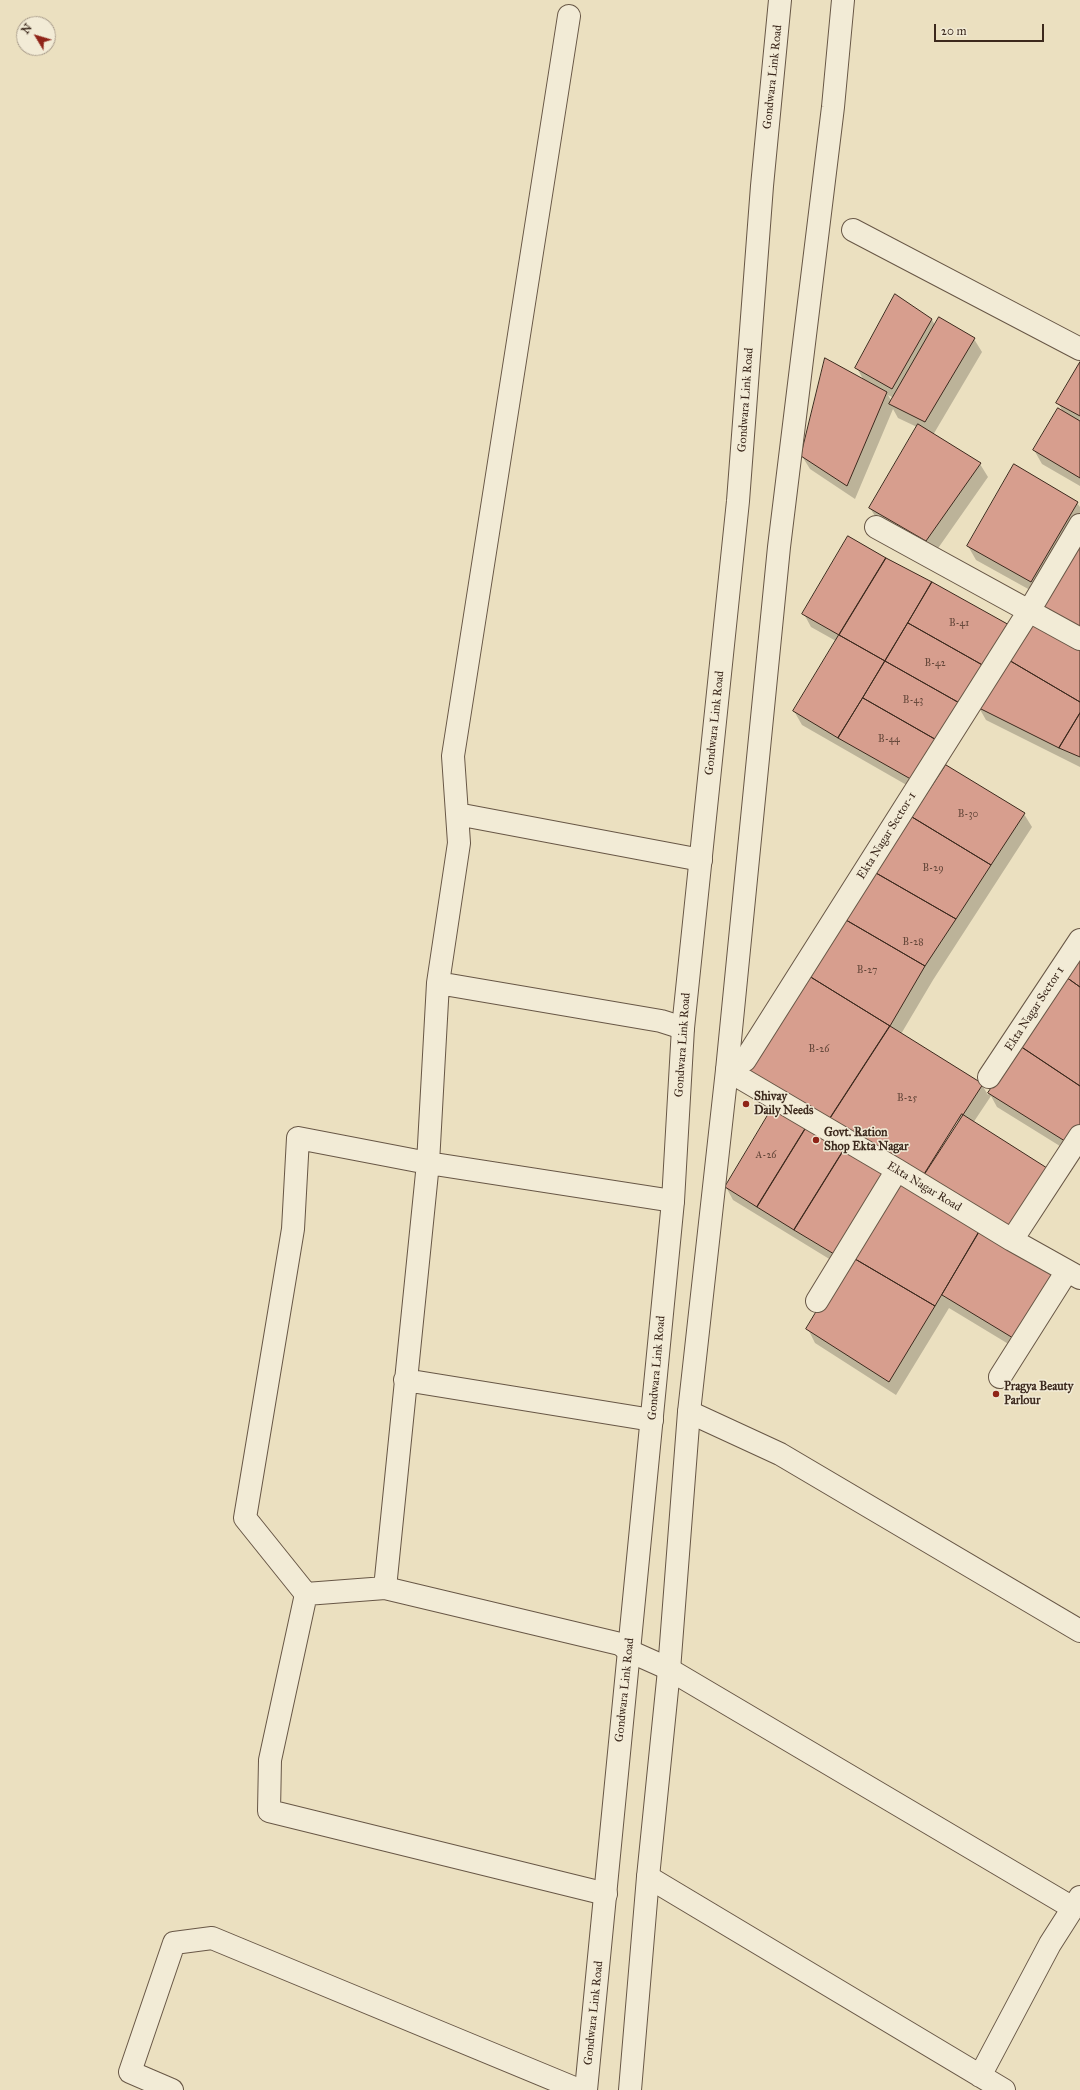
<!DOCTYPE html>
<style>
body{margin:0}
#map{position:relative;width:1080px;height:2090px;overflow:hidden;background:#ebe0c0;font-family:"IM FELL Great Primer",serif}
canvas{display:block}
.north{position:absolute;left:16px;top:16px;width:40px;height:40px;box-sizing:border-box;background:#f2ebd6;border:1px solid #a99d8c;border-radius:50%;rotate:308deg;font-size:11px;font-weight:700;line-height:16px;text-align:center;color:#3c291d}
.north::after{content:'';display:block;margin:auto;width:14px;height:18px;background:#8f2418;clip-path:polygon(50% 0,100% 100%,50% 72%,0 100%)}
.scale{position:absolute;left:934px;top:24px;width:110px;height:18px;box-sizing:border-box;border:2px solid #3c291d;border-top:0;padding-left:5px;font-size:12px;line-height:14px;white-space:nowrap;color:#3c291d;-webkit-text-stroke:3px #f2ebd6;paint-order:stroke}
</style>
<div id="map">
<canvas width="1080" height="2090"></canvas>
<div class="north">N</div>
<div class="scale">20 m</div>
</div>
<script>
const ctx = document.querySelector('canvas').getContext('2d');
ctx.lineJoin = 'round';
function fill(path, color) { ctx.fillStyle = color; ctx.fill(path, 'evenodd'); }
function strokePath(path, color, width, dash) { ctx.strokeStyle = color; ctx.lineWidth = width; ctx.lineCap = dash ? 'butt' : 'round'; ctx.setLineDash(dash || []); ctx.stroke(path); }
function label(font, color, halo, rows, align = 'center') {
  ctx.font = font + ' "IM FELL Great Primer",serif'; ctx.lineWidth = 3; ctx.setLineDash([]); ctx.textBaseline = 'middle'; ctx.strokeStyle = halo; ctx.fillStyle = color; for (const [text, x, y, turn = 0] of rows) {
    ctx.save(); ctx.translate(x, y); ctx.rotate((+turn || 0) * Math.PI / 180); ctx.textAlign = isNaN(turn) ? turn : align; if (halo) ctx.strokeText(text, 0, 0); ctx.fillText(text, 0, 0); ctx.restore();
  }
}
const shadow = new Path2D(`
 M896,296L932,320L935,325L974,339L982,352L933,435L980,464L988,477L934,554L878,521L870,508L917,427L898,418L893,409L855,499L810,469L802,456L864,381L857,368ZM888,395L894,398L892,402Z
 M1080,364V486L1042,464L1034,450L1063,412L1058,403Z
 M1077,503L1080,507V525L1039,595L976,560L968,546Z
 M849,537L1010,627L1080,644V767L986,720L978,706L924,795L802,725L794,711L836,641L811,627L804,614Z
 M1024,814L1032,827L933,980L901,1034L982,1085L988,1095L1080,957V1150L1076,1156L997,1107L991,1096L973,1123L758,1087Z
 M896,1181L1056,1278L1025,1354L949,1308L896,1395L815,1343L808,1329L844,1268L733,1200L726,1187Z`);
const building = new Path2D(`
 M895,294L932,319L892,389L855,368Z
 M939,317L975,338L925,422L889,404Z
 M825,358L887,392L847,486L801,456Z
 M1080,362V416L1056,403Z
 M1058,408L1080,421V478L1033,450Z
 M918,424L981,463L926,541L869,508Z
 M1014,464L1078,502L1031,582L967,546Z
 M848,536L886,558L839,635L802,614Z
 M1080,538V632L1039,608Z
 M886,558L932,582L885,661L839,635Z
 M932,582L1011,626L986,667L908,623Z
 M1035,614L1080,643V702L1007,659Z
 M908,623L986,667L963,705L885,661Z
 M839,635L885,661L838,738L793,711Z
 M1007,659L1080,702V713L1059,748L977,707Z
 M885,661L963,705L940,742L863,698Z
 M863,698L940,742L916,782L838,738Z
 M1080,713V757L1059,748Z
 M946,765L1025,813L991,865L912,817Z
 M912,817L991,865L956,919L876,873Z
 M876,873L956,919L925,966L846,920Z
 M846,920L925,966L890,1026L809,976Z
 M1080,956V987L1066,977Z
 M809,976L890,1026L827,1123L749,1073Z
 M1066,977L1080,987V1086L1020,1046Z
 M890,1026L983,1084L922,1178L827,1123Z
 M1020,1046L1080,1086V1125L1068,1143L988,1093Z
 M774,1105L807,1126L757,1207L725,1187Z
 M962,1114L1047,1168L1008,1231L922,1178Z
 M807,1126L845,1148L794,1230L757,1207Z
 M845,1148L889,1176L839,1257L794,1230Z
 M895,1180L979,1232L935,1306L850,1256Z
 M979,1232L1057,1277L1018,1341L942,1295Z
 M850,1256L935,1306L889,1382L806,1329Z`);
const minor = new Path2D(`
 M853,230L1080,349
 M876,527L1080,639
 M457,814L701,860
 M438,983L661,1021L683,1028
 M745,1060L1029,611L1080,525
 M727,1070L897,1170L1012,1240L1080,1278
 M989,1077L1080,940
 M1012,1240L1080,1136
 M817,1301L897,1170
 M1000,1377L1067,1271
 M405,1380L652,1420
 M689,1412L780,1454L1080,1631
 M385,1588L428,1163L673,1201
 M306,1594L245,1518L293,1229L298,1138L428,1163L438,983L459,843L453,756L569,16
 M306,1594L385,1588L620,1644L629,1651L665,1667L1073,1908
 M306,1594L270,1760L269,1811L606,1894
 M648,1877L1004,2090
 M980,2076L1050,1944L1080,1897
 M172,2090L130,2072L174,1943L212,1938L579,2090`);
const tertiary = new Path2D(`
 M586,2090L673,1201L683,1028L738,501L762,186L780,0
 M630,2090L648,1877L669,1670L689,1412L727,1070L779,547L833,107L843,0`);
const markers = [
 [746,1104,4,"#8f2418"],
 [816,1140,4,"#8f2418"],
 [996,1394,4,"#8f2418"]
];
const numberNames = [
 ["B-41",959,624],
 ["B-42",935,664],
 ["B-43",913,701],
 ["B-44",889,740],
 ["B-30",968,815],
 ["B-29",933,869],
 ["B-28",913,943],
 ["B-27",867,971],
 ["B-26",819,1050],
 ["B-25",907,1099],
 ["A-26",766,1156]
];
const streetNames = [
 ["Gondwara Link Road",773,77,-84],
 ["Gondwara Link Road",746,400,-86],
 ["Gondwara Link Road",715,723,-84],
 ["Ekta Nagar Sector-1",887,836,-58],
 ["Ekta Nagar Sector 1",1035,1009,-57],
 ["Gondwara Link Road",683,1045,-86],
 ["Ekta Nagar Road",924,1187,31],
 ["Gondwara Link Road",657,1368,-85],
 ["Gondwara Link Road",625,1690,-84],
 ["Gondwara Link Road",594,2013,-84]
];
const poiNames = [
 ["Shivay",754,1097],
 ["Daily Needs",754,1111],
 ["Govt. Ration",824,1133],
 ["Shop Ekta Nagar",824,1147],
 ["Pragya Beauty",1004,1387],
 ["Parlour",1004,1401]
];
fill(shadow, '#0003');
fill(building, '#d79e8e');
strokePath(building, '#3c291d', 1);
strokePath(minor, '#685746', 24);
strokePath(tertiary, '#685746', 24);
strokePath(minor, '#f2ebd6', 22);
strokePath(tertiary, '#f2ebd6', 22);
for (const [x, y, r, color] of markers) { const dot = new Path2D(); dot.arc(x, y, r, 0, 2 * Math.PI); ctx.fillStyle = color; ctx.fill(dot); strokePath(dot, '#f2ebd6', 1.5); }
label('10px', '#634639', null, numberNames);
label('12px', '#3c291d', '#f2ebd6', streetNames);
label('bold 12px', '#3c291d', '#f2ebd6', poiNames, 'left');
</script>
